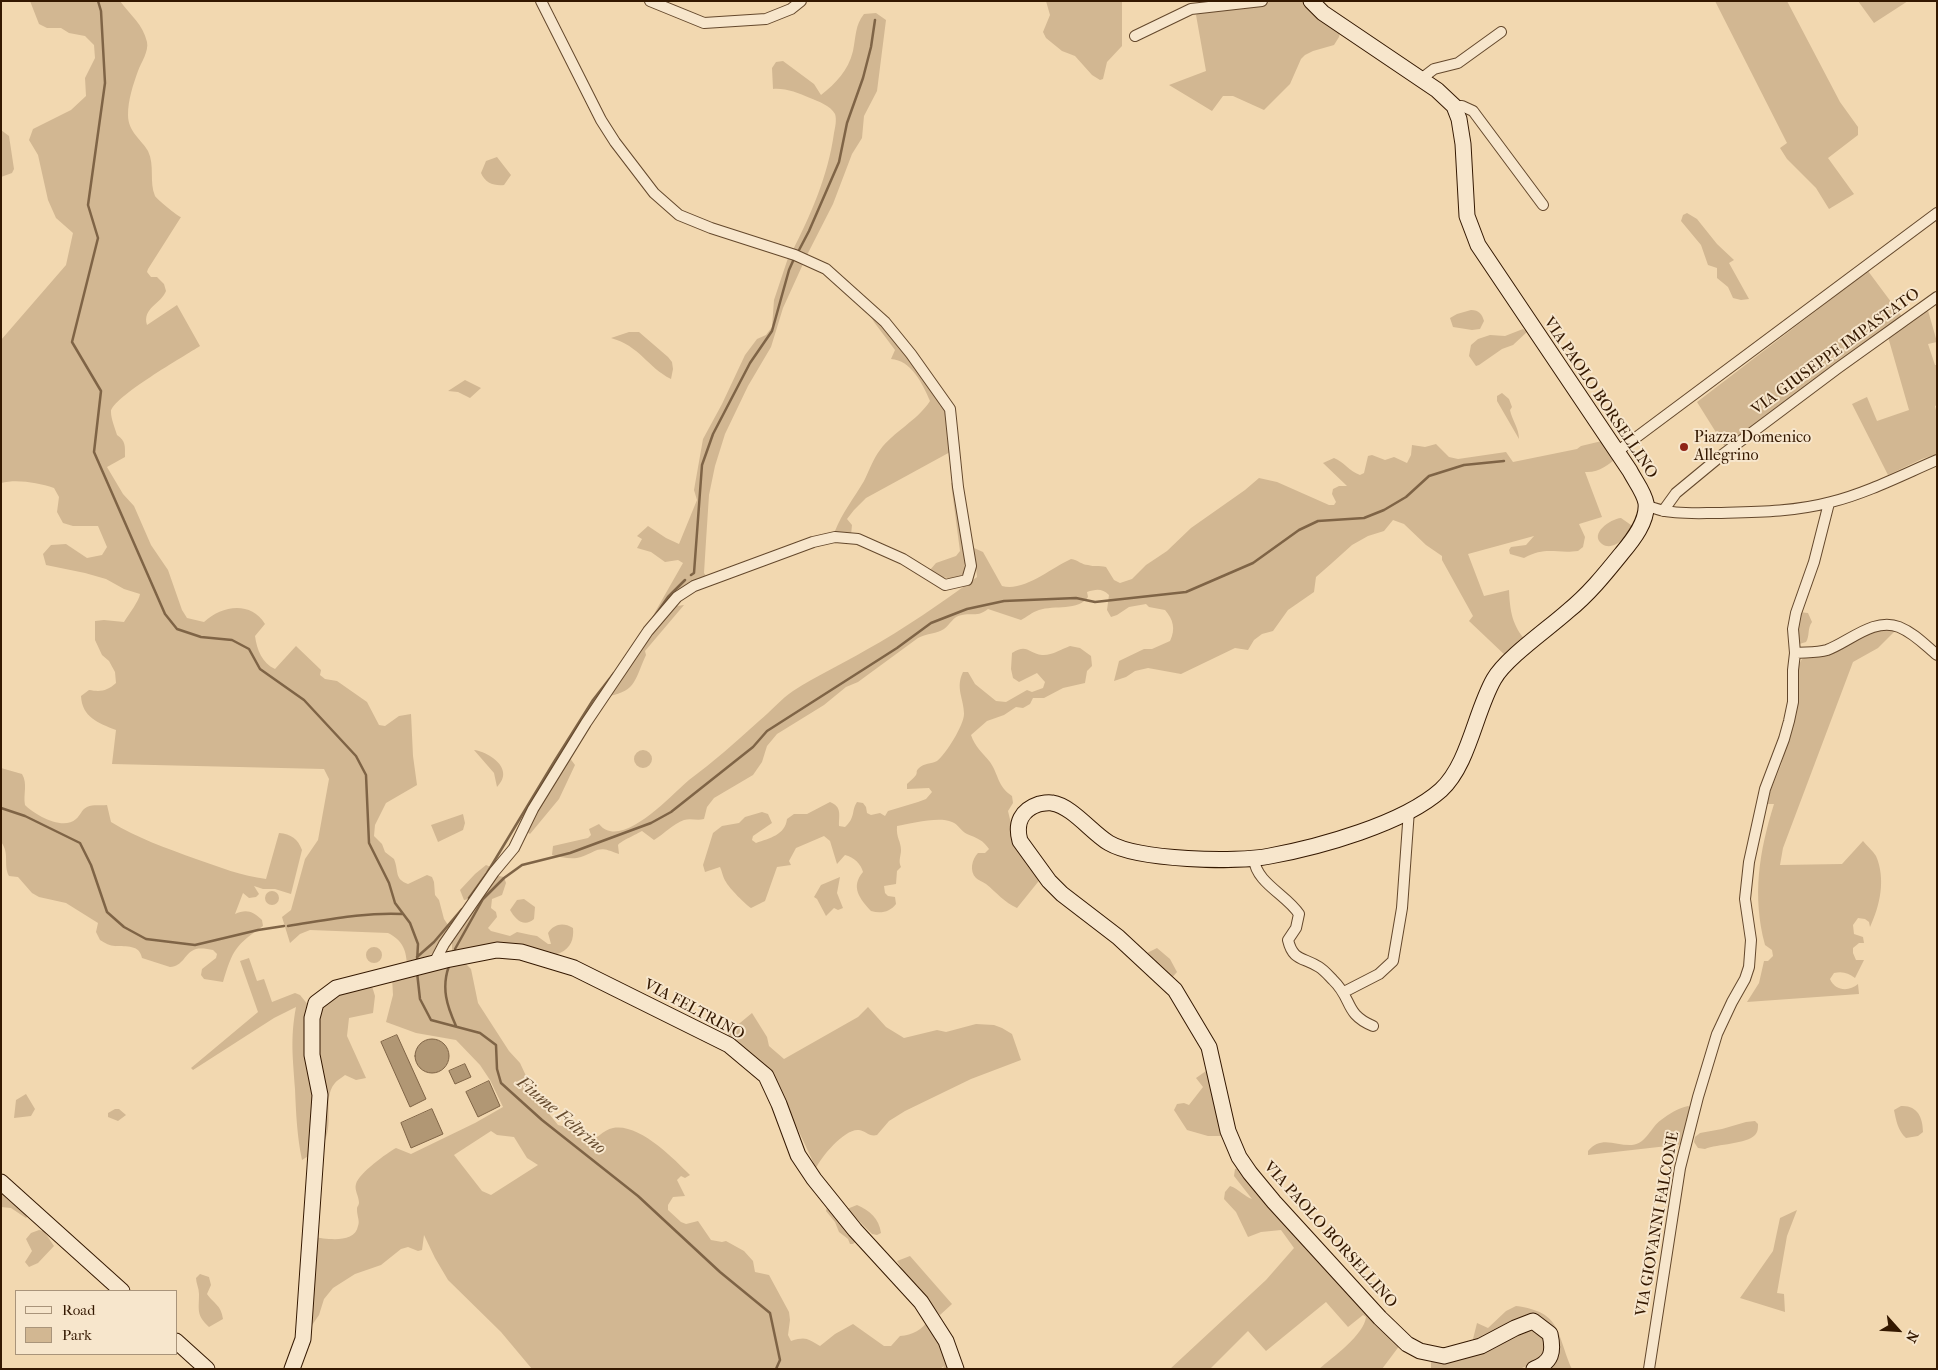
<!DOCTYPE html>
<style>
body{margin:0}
#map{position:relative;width:1938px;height:1370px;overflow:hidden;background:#f2d8b0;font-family:"IM FELL French Canon",serif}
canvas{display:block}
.frame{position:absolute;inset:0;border:2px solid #341800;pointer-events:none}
.legend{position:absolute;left:15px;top:1290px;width:162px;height:65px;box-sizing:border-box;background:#f7e6cc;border:1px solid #a9947a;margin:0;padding:6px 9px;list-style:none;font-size:15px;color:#341800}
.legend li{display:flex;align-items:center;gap:10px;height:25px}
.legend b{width:25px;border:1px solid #a9947a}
.north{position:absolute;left:1873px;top:1305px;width:50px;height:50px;-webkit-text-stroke:4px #f7e6cc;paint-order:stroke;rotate:116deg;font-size:14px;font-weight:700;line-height:20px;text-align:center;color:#341800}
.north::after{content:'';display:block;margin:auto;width:18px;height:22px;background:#341800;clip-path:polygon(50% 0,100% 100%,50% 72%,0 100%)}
</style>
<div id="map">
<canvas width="1938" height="1370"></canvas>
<div class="frame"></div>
<ul class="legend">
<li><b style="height:6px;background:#f7e6cc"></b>Road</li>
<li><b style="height:14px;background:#d2b792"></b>Park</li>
</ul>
<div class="north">N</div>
</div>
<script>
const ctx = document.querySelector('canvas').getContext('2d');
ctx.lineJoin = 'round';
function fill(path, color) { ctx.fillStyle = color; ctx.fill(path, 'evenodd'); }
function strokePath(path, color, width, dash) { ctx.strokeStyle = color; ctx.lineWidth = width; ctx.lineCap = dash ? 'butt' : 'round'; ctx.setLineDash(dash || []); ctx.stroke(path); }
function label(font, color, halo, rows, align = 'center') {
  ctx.font = font + ' "IM FELL French Canon",serif'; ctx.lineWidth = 4; ctx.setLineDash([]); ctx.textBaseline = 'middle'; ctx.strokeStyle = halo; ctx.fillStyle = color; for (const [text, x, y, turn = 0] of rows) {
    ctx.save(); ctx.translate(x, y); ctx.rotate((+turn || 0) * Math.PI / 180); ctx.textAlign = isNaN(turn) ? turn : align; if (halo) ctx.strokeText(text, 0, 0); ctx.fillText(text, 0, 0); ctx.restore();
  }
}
const green = new Path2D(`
 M30,1H120C130,15 143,24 147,42C149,51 141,63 138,71C133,85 128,100 128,115C128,132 142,140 148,151C155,165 149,182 155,196C157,199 177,216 181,217L148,269L147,272L151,277H157L164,284L166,291C161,304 142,308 147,325L177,305L200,346C186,355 111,398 111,412C111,419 115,428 117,435C126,441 125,446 125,457L107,467L123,494L134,506L151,545L168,570L182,610L187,618L204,622C222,605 251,601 265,624L255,636C257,650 262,663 275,669L296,646L321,670L320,675L325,679L337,681L367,702L379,725L385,726L399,716L411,714L413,756L417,785L386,803L375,825L374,836L382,844L385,852L394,859C399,871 394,879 408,884L427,875L432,877L434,882L435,895L439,900L444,919L450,928C434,953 437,955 407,964C406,949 402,940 388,933L310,930L300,934L290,943L282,917L291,910L305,859L318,840L329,779L324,769L112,764L116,730C98,723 82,717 81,696L89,690C101,692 107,691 116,683L115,672L109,661L102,655L95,640V621L104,620L124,622C129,614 139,601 140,594L124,589L106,579L85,573L46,565L43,554L51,545L66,544L87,558L102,555L107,547L98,526H73L63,523L57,512L59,497L54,488C38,483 18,479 1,483V340L66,265L73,233L56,218L48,200L38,155L29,140L33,129L71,110L86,96L85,78L95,58L94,45L85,36L69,33L61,28H47L39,24Z
 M1046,1H1122V46L1107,62L1103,79L1100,80L1092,75L1075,56L1062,51L1046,38L1043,32L1050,15Z
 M1277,1H1302L1340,32L1339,37L1334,45L1313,51L1305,55L1301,59L1290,84L1264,110L1233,96H1223L1212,111L1169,85L1206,71L1196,15L1199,12Z
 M1715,1H1787L1840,102L1858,127V135L1828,158L1854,194L1829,209L1816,188L1787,159L1780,148L1787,143Z
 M1858,1H1908L1874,23Z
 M876,13L886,20L877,91L864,116L862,138L852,154L833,204L806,257L792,252C811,214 828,176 834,133C835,128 837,120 835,114C831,106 818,101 810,98C798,93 786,88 773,89L772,68L776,62L783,61L814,84L821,95C836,83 848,71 853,51C856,37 855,25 864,14Z
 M1,130L9,136L14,169L12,173L1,177Z
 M497,157L511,175L504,185C494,186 485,183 481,173L486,161Z
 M1687,213L1697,219L1717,244L1734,260L1729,263L1749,299L1741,300L1733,298L1728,287L1717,278V268L1708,265L1701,245L1681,221L1683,215Z
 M788,258L803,264L783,308L771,347L748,386L725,434L715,466L709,495L706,541L704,573L708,579L646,628L683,563L678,560L665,562L651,552L637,548L642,539L637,536L648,526L666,538L679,544L697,500L694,490L703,439L722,404L745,355L757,339L766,335L772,327L774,300Z
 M1868,271L1903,318L1727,450L1697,402Z
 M861,301L911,361L946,411L952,451L866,498L854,510L847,519L852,525L851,535L837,534L835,531C842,513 854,498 864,481C869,471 873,459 880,450C894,431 917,421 930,401C923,384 911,360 891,359L895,350L874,322Z
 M1927,307L1937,342L1928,344L1935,365H1937V405L1935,406L1937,414V454L1922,459L1888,475L1852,404L1867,397L1877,421L1909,410L1888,337Z
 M1471,310C1479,310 1482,314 1484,321L1480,329L1472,330L1453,327L1450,318L1457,314Z
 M1523,329L1527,332L1513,345L1502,349L1479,365L1476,366L1469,356L1471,345L1478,339L1490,335L1505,336Z
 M629,332H639L668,357L672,362L673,369L671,379C647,367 640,346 611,338Z
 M465,380L481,388L470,398L458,392L448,391Z
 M1502,393L1509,399L1512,407L1510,410C1512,420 1519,428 1519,439L1497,401V396Z
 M1606,440L1618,457C1608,465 1599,473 1585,472L1602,517L1579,524L1585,537L1583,547L1578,551C1556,554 1546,546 1524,558L1510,554L1509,550L1511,547L1526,545L1534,536L1468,554L1484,596L1509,590C1510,611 1512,625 1526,641L1507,657L1469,621L1473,616L1442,560V556L1426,545L1404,524L1393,520L1384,531L1368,536L1352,545L1332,563L1316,577L1314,592L1288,610L1273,631L1262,634L1254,640L1248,650L1235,648L1181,674L1148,668L1135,671L1126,677L1114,681L1119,661L1144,649H1152L1170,641C1176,629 1173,619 1165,610L1149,607L1146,604L1129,607L1117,615L1111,617L1107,610L1109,595C1102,588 1096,589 1087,592L1088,597C1079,611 1054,605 1039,610C1032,612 1027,617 1021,620L988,609C978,617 973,613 962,615C953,616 950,625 944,629C937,634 927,633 918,638L858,682L846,687L824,705L777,734L767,746L762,762L753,775L714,798L707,807L704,819C697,821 691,818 684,820C673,824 664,834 654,840L642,831C637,834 621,841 618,845L619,854C597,845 600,850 581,857C572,860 561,857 552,855L553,846L588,838L591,835L589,829L599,824C621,852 672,794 689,780C713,762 736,742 759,721C770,712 781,699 793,691C816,676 842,664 866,650C904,629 941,603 977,577L974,548L983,552L1002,586C1024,592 1051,568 1071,559C1078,560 1082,565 1088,565C1094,567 1099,565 1106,567L1114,580L1120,583L1132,579L1146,565L1167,551L1191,528L1245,490L1259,478L1277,482L1329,505H1334L1336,502L1332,494L1333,489L1339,486H1347L1323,463L1334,458C1344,462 1349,471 1360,475L1364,473L1368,456L1372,455L1385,460L1394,457L1407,463L1411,455L1412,445L1425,447L1436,444L1449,457L1458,459L1506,452L1513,462L1577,449L1581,446Z
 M956,481L966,556L963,574C954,583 940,576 930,573V570L936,563L956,556L960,551L952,491L951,483Z
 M1621,518L1631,525C1630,536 1613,552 1602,544C1589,534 1610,519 1621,518Z
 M684,605L645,651L646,655C635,678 637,691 609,696L642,648L671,611L677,606Z
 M1799,612L1808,613L1812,622C1807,629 1810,636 1806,642L1796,645Z
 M1882,627L1895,631L1878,648L1853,662L1783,848L1780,865L1842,864L1863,841C1867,846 1873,851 1876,856C1886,879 1880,906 1870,927L1869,922L1865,919L1858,918L1853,925L1854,934L1863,937L1864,943H1859L1853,948V953L1856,960H1864L1855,978C1848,973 1843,971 1834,973L1830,979C1835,991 1849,992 1858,984L1859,994L1747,1002L1759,983L1764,961H1768L1773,956L1772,950L1765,945C1752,896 1759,852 1774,804H1768L1767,800L1781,765L1791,731L1798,666L1802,659L1810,655Z
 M1070,646L1080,648L1091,656L1092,666L1087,671L1085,683L1063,688L1044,698H1033L1030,704L1023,708L1016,707L1004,715L987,721L971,735C975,747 983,753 990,762C999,775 997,786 1012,796L1013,803L1008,811L1013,832L1042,877L1017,908C1005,903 996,892 986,884C983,882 978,880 976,878C969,871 972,859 978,853H985L989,849C983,840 977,838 967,834C961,831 958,824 952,822C938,816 911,824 897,826C896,838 901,841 901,850C901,856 898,861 901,867L897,871L896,884L884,886L885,893L888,896L895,897L896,904C890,912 881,914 871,911C860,899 850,887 863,872C861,864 854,857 845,855L837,864L830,841L824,836L796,848L789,861L791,865L777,867L765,901L751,908C746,905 729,888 726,882C723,878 722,871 720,867L705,872L703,865L713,833L722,826L739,823L745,817L762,812L768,814L772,823L753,836L752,840L756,843C770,838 785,835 787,819L794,814H807L830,802C842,807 839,814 839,826L845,827C856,817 851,811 857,802L863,803L866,807L867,813L871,815L880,813L885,816L888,811L918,802L926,799L932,792L929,788L907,789V784C910,781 914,778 916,775C918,771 915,772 919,768C924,763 931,764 937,761C946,754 964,725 964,714C964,699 955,688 963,672H968L975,684L996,701L1006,702L1027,690L1032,692L1043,688L1045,682L1037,673L1019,682L1013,678L1011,669L1012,653C1027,643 1028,653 1042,655C1051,656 1062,649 1070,646Z
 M474,750C484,751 502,761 503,772C504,778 501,782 497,787L494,773Z
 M634 759a9 9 0 1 1 18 0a9 9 0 1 1-18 0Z
 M569,757L575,765L559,799L530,834L527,832L528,827Z
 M1,768L22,774C28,784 23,794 25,805C35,815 63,831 76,819C81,815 81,810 87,807C94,804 100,806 107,805L111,822C137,838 166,848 196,859C219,867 242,876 266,879L279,833C291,834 298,839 302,850L291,894L275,889H263L254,886L259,894L256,897L249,898L243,893L235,914C246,909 253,911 262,920L263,926C235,946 233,949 223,982L204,979L201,975L202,969L216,958L217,954L213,950C208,949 201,948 196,949C185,952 183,967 170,967L142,958C139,944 127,947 115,946C110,946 105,943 100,940L96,932L98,923L66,903L39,897L32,893L18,877L9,876C3,865 10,853 1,842Z
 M463,814L465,823L463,830L438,842L431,825Z
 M486,865L493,868L469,899L464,900L460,890L475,874Z
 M499,876L504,877L506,883L502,895L492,899L491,908L496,912L497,917L488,928L491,931L510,936L517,932L531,935L537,936L548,944H551L548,933C554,924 563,922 573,928C574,939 571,948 560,953C553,956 544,953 537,951C504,944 485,945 452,951V942L495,878Z
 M840,877L837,893L843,908L838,910L834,908L826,916L817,899L814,897L821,885Z
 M265 898a7 7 0 1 1 14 0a7 7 0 1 1-14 0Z
 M524,899L535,907L534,919C524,928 515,919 510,910L517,900Z
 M366 955a8 8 0 1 1 16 0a8 8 0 1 1-16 0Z
 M1157,948L1170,959L1177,972L1170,980L1161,968L1147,953Z
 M249,958L257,981L264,979L272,1002L295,993L300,995L309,1006L313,1085L310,1155L302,1160C297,1136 296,1113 295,1089C293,1058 290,1039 296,1007L274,1018L193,1070L191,1068L258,1012L240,961Z
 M463,961L471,969L478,1003L509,1051L520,1063L527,1078L534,1086L550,1115L558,1125L570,1128L586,1143C596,1140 603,1130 613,1128C639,1123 673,1158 690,1175L685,1178L681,1176L677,1180L685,1196L673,1197L668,1205V1210L681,1222L686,1224L698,1221L711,1240L722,1242L726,1241L744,1251L753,1261L755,1272L769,1275L789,1312L790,1320L788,1335L791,1341C807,1336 807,1339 820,1346L835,1334L853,1324L884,1346H891L900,1336C913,1335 922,1330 929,1319L955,1369H943L944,1366L940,1369H532L501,1332L448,1280L435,1258L424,1235L422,1250L418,1251L408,1247L401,1249L381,1265L355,1274L333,1288L324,1299L319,1315L308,1331L314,1237C326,1239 355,1244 358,1226C360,1221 357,1216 357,1210C357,1205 358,1208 359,1203C359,1196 354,1190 356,1184C359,1173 387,1153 396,1148L411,1154L475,1123L503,1107L490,1080L480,1065L456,1040L416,1033L386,1022L393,995L392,977ZM491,1131L497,1135L514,1137L527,1158L538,1165L491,1195L482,1191L454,1155Z
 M371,983L375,996L373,1013L349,1018L347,1036L366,1078L356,1080L345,1075C342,1078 337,1080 335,1083C320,1100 339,1130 317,1152L320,1087L319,1007L336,993Z
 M868,1007L886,1027L904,1038L937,1030L946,1032L976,1024L994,1025L1002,1028L1012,1034L1021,1060L971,1079L905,1111L889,1121L877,1135C869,1137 866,1131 859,1130C845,1128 821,1157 816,1168L776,1083L723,1037L752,1013L767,1037L769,1046L784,1059L858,1017Z
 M1206,1071L1225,1136H1208L1187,1130L1174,1110L1177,1104L1184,1103L1189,1105L1203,1087L1196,1078Z
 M26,1094L35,1109L31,1116L14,1118L16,1100Z
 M1688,1106L1692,1108L1685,1144L1588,1155V1151C1601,1135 1616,1146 1632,1145C1647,1143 1650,1128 1661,1120C1669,1114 1678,1108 1688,1106Z
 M1901,1106C1917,1105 1923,1117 1923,1132L1918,1136L1906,1138C1898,1131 1896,1120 1894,1110Z
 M115,1109H119L126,1115L118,1121L108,1117V1113Z
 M1755,1121L1758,1124C1758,1128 1758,1132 1755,1135C1747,1144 1717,1144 1705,1149L1698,1148L1694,1142L1695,1137L1700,1133L1722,1129L1746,1122Z
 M1239,1168L1400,1345L1382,1369H1319C1333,1357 1364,1335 1366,1317L1363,1315L1348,1327L1326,1302L1266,1351L1248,1331L1210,1369H1170L1266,1280L1294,1248L1281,1230L1261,1232L1248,1237L1236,1212L1224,1199L1225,1192L1230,1186C1239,1189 1245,1197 1252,1199L1234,1176L1235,1169Z
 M1,1185L29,1215L26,1218L11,1208L1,1207Z
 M828,1204L857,1240L853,1244H850L848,1239L839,1232L835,1222L826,1211Z
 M857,1205C870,1211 879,1218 881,1233L877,1235L872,1234L847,1209Z
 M1797,1210L1787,1236L1777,1293L1784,1294L1785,1312L1740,1298L1773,1251L1780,1218Z
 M39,1230L44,1231L54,1246L38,1263L29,1267L25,1262L32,1251L26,1239L31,1233Z
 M910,1256L952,1304L940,1315L904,1272L897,1261Z
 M200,1274L209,1277L211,1285L207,1294C215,1305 221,1305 223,1319L209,1327C196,1315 199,1310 199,1294C199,1288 196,1283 196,1278Z
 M1516,1306C1562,1312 1556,1333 1572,1369H1544C1560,1352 1566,1345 1547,1325L1472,1343L1477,1323L1488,1328L1506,1311Z
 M1527,1326L1544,1336L1547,1353L1530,1365L1519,1369H1431V1361L1426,1358Z`);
const water = new Path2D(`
 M397,1035L426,1099L410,1107L381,1042Z
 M415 1056a17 17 0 1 1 34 0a17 17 0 1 1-34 0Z
 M465,1064L471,1077L455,1084L449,1071Z
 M489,1081L500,1106L478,1117L466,1092Z
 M432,1109L443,1134L411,1148L401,1123Z`);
const stream = new Path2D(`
 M98,1L101,11L105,83L88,205L98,238L72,342L101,391L94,452L165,614L177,629L201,637L232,640L249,649L260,669L304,700L356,756L366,775L369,843L389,883L395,903L410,923L418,944L417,962
 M798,252L809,231L839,162L847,123L863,78L871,47L875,20
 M691,575L694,573L702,465L713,434L750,363L772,331L789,270L793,261
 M654,617L668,597L685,580
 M1,808L25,816L80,843L91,865L107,912L124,927L146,939L195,945L258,930L284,926
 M469,898L487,873L554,762L593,700L614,673
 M288,926C327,920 364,912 403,914
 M455,949L483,899L504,878L522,865L570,853L651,823L671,812L753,747L767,731L897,648L931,623L967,609L1004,601L1076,598L1095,602L1186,592L1253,563L1299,530L1318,521L1364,518L1384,510L1406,497L1429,476L1464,465L1504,461
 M417,957L434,942L462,909
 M449,966C441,988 447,1006 456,1026
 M417,972L420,999L431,1020L480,1033L496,1045L497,1069L501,1083L542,1120L638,1196L720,1272L770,1313L780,1360L776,1369`);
const street = new Path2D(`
 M650,1L704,23L766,19L791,9L801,1
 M1135,36L1191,9L1262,1
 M1421,79L1434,69L1458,63L1501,32
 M1454,106H1462L1473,111L1543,205
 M1618,451L1937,213
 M1646,505C1667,515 1694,513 1717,513C1755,512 1794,512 1831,502C1867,493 1902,475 1937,460
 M1663,511L1676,493L1722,455L1838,368L1937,297
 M1795,653C1805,652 1817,653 1827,650C1849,642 1874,617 1899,627C1914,633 1925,645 1937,655
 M1254,859C1256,883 1287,895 1299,914L1296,928L1288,940C1293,961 1303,957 1319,967C1324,970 1329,976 1333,980C1353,999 1344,1014 1373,1026
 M434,963L444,944L494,872L514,848L533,809L586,723L648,631L677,597L694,586L813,542L835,537L858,539L903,559L945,585L967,580L971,566L958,487L950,409L911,354L885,322L826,269L795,255L711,228L679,215L654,193L615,142L601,120L541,1
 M1344,992L1379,974L1393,961L1402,908L1409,810
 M1649,1369L1680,1168L1698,1097L1717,1034L1732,1002L1745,979L1749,967L1751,940L1745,899L1749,862L1765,789L1784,739L1789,721L1793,702V670L1795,653L1793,629L1796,613L1814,562L1829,503`);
const secondary = new Path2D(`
 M1311,1L1323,13L1437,90L1454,106L1459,119L1463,144L1467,216L1478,245L1630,471C1635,481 1644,492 1646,503C1648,521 1633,540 1622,553C1605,574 1589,594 1568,611C1548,629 1506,658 1494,679C1475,712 1469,764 1441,790C1403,824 1319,847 1270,856C1236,863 1138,860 1109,843C1092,833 1072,806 1052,803C1048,802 1044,803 1039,804C1021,810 1015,823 1020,841L1049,881L1062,894L1118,937L1175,990L1209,1047L1228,1131L1239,1157L1250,1173L1274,1202L1380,1318L1407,1344L1420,1351L1444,1356L1481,1346L1515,1328L1533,1321L1550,1334C1554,1352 1552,1362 1534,1369
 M1,1182L122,1291
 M176,1341L207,1369
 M292,1369L303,1339L320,1095L312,1055V1018L316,1003L336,988L446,960L497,950L521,952L574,968L729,1045L766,1076L779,1104L798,1155L814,1179L855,1230L921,1302L946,1341L956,1369`);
const markers = [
 [1684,447,5,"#8f2418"]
];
const streetNames = [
 ["VIA GIUSEPPE IMPASTATO",1836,352,-36],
 ["VIA PAOLO BORSELLINO",1600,398,56],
 ["VIA FELTRINO",694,1010,28],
 ["VIA GIOVANNI FALCONE",1658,1224,-80],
 ["VIA PAOLO BORSELLINO",1330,1235,48]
];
const poiNames = [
 ["Piazza Domenico",1694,438],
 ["Allegrino",1694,456]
];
const waterNames = [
 ["Fiume Feltrino",561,1116,40]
];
fill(green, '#d2b792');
fill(water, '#b19774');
strokePath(water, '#7f6446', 1);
strokePath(stream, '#7f6446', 2.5);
strokePath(street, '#64482c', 12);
strokePath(secondary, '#341800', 17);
strokePath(street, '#f7e6cc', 10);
strokePath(secondary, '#f7e6cc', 15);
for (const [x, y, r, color] of markers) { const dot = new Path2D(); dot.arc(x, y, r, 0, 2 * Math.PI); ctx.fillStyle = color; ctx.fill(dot); strokePath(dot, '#f7e6cc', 2); }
label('16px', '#341800', '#f7e6cc', streetNames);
label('16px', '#341800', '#f7e6cc', poiNames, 'left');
label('italic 18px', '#664b2e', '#f7e6cc', waterNames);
</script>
